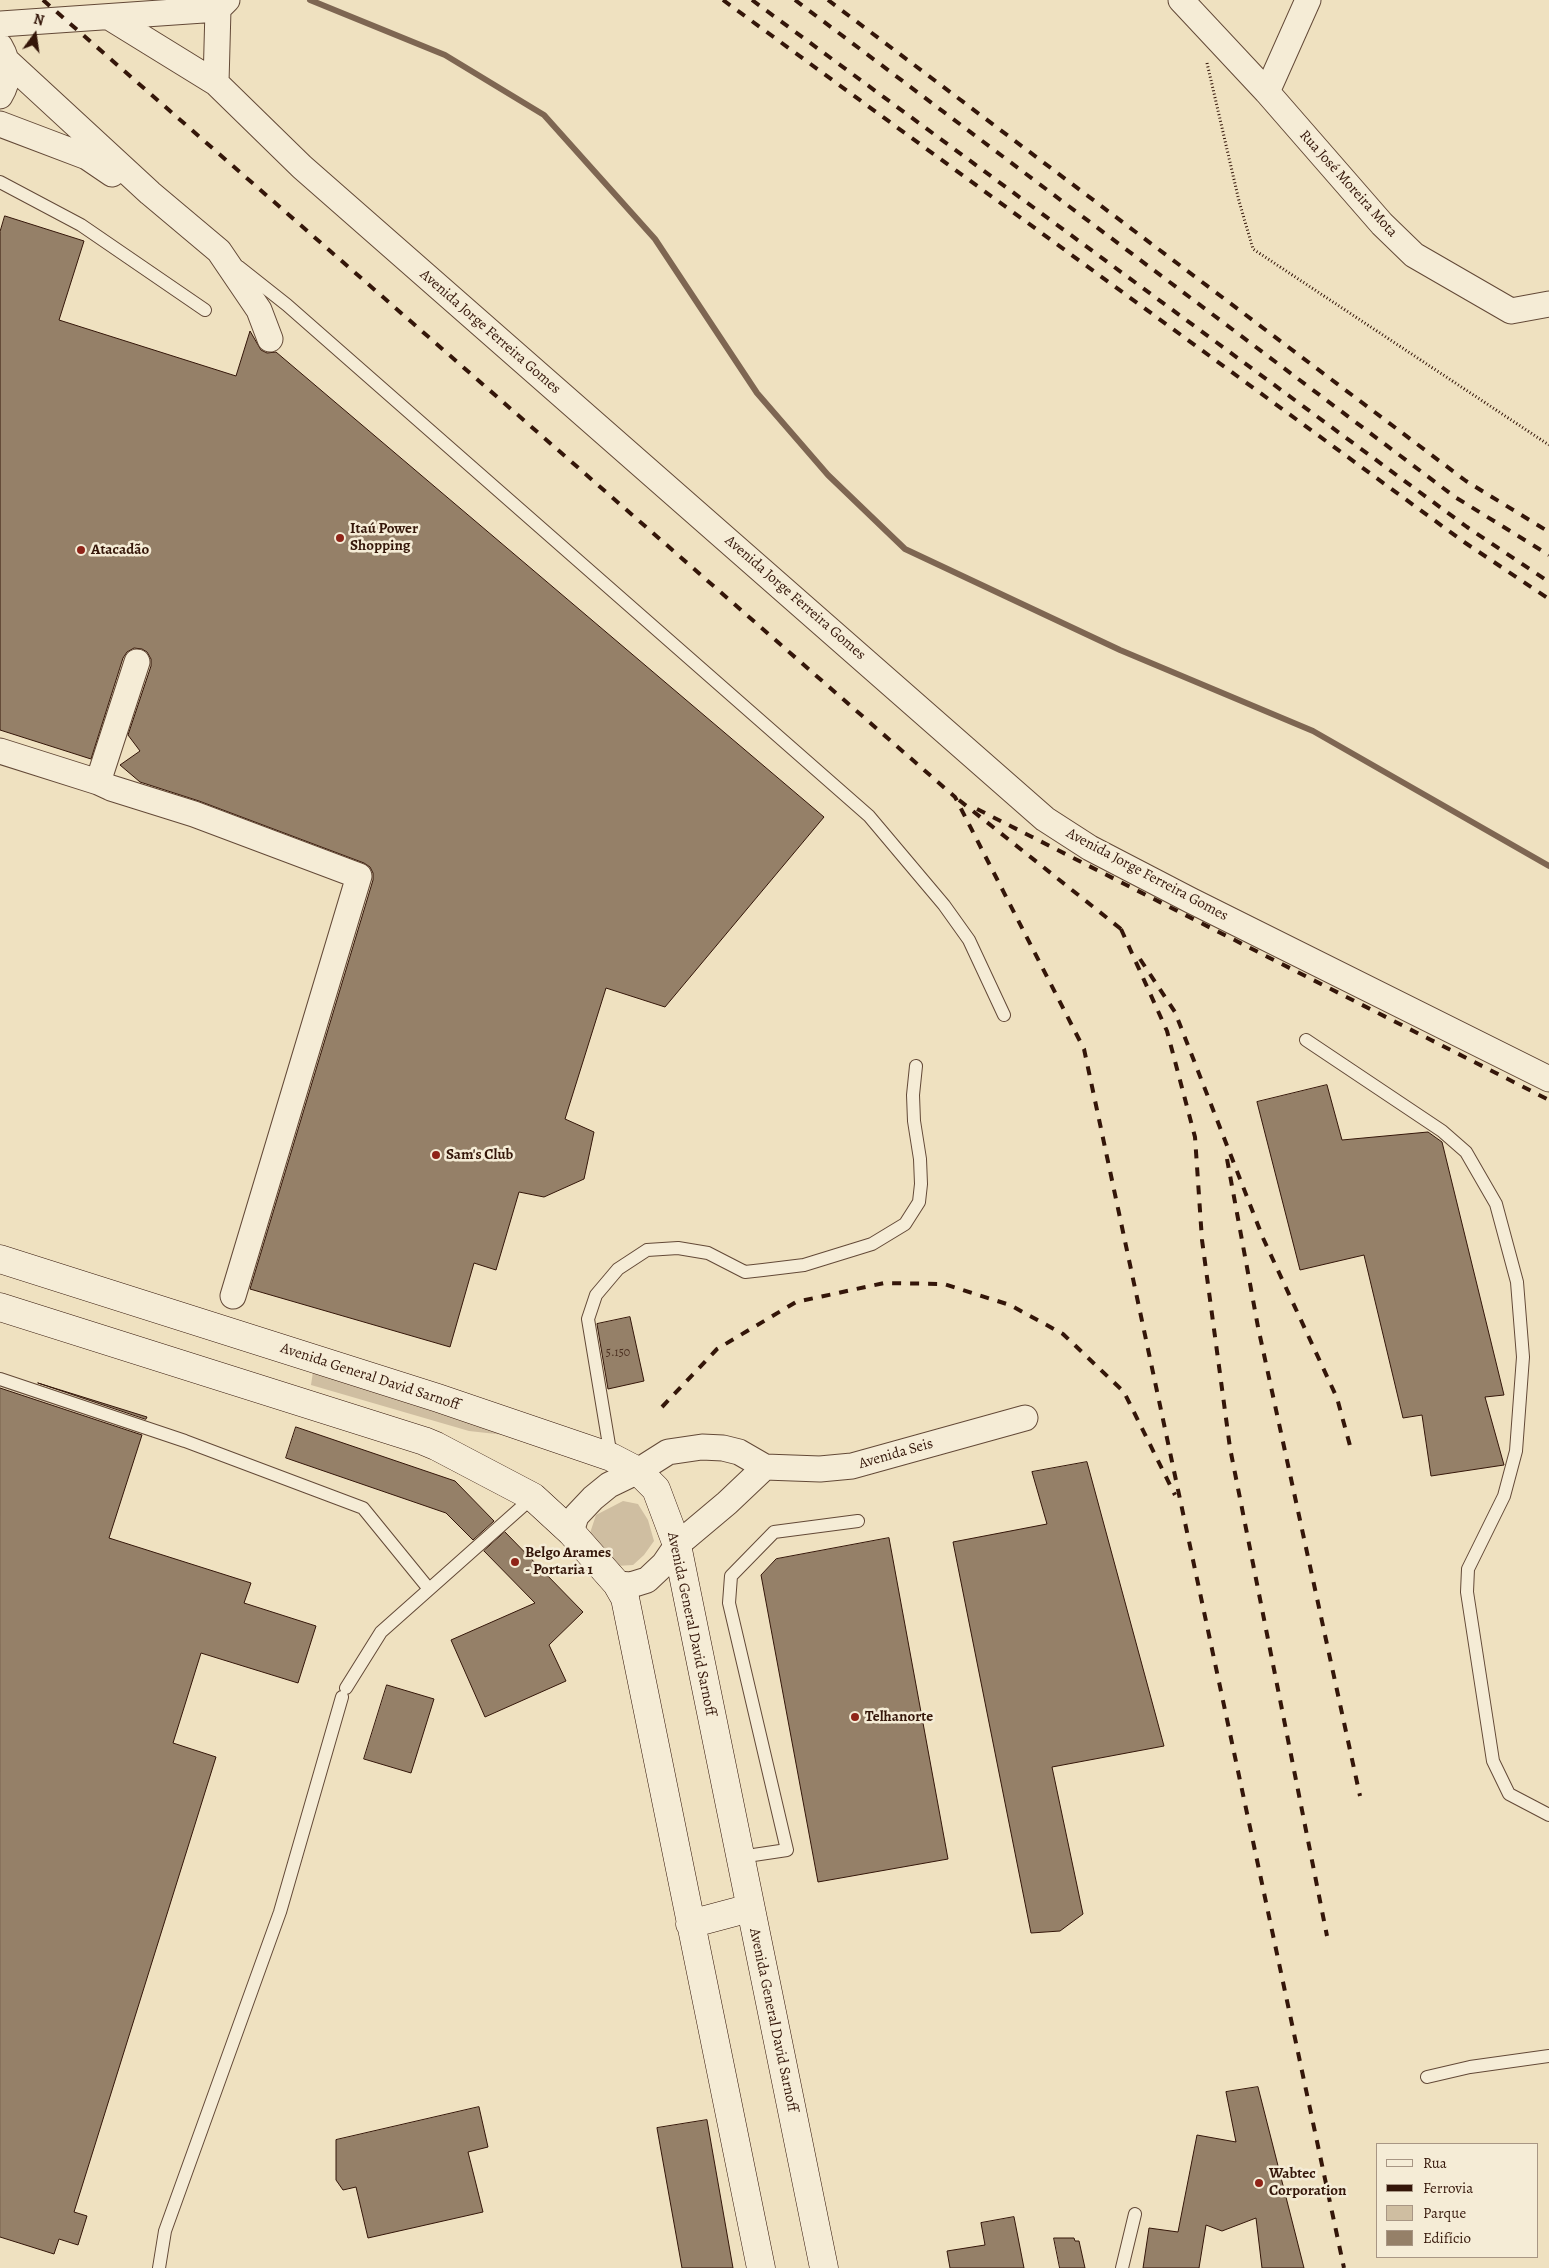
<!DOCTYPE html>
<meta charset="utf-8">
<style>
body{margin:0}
#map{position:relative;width:1549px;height:2268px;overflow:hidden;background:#efe1c0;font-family:Alegreya,serif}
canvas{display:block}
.legend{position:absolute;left:1376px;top:2143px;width:162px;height:115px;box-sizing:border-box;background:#f5ecd6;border:1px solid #a89684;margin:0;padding:6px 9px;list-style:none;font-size:15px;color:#341609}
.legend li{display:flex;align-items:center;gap:10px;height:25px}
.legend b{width:25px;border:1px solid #a89684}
.north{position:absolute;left:10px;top:10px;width:50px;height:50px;-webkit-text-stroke:4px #f5ecd6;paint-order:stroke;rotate:14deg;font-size:14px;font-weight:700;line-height:20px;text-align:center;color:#341609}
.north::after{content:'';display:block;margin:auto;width:18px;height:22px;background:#341609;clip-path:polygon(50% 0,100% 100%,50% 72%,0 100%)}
</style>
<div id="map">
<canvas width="1549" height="2268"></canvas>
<ul class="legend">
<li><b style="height:6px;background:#f5ecd6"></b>Rua</li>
<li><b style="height:6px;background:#341609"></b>Ferrovia</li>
<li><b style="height:14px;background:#cfbea1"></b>Parque</li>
<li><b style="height:14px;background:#958068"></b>Edifício</li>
</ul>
<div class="north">N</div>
</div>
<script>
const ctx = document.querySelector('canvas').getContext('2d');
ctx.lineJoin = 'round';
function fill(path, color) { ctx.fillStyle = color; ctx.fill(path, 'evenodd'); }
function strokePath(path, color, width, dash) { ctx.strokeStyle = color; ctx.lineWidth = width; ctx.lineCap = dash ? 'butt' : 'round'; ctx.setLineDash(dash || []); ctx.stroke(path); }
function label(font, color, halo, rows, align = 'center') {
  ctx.font = font + ' Alegreya,serif'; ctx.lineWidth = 5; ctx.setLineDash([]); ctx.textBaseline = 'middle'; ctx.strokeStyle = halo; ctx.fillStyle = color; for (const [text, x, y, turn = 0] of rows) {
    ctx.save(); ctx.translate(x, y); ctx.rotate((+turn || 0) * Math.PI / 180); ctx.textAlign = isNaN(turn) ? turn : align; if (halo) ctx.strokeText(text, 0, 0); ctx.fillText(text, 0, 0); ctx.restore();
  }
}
const green = new Path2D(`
 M314,1365L514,1436L469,1431L311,1385Z
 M623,1501L638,1504L648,1520L654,1541L644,1555L633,1565L616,1566L589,1536L596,1515Z`);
const stream = new Path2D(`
 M310,0L445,55L544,115L655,239L757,393L828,475L905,549L1120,650L1313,731L1549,866`);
const building = new Path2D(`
 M5,216L84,241L59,320L236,376L250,331L261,350L267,353L276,352L824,817L665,1007L606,988L565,1119L594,1132L584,1179L544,1197L519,1192L496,1270L474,1263L450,1347L250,1289L373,880V873L370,867L364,863L199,801L140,782L120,765L140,751L128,735L151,666V659L147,652L142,649L134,648L127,652L123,658L91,759L0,730V232Z
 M1327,1085L1342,1140L1428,1132L1442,1142L1504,1395L1485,1397L1504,1465L1431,1476L1422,1415L1403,1418L1364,1255L1300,1270L1257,1102Z
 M630,1317L644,1381L608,1389L597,1324Z
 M38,1383L147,1417L146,1419Z
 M0,1388L142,1435L109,1538L251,1583L244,1603L316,1626L298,1683L201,1653L173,1743L216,1757L74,2212L87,2216L78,2245L59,2239L54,2254L0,2237Z
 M296,1427L455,1481L494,1521L473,1540L446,1513L286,1458Z
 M1087,1462L1164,1746L1052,1767L1083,1914L1060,1931L1031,1933L953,1542L1047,1524L1032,1472Z
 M505,1532L583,1612L549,1645L566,1681L485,1717L451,1640L535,1603L484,1551Z
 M889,1538L948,1859L818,1882L761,1575L776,1559Z
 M387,1685L434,1699L411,1773L364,1759Z
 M1258,2087L1304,2268H1262L1256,2218L1222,2231L1206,2225L1199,2268H1143L1149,2228L1178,2232L1197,2135L1236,2142L1226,2092Z
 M479,2107L488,2147L468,2152L483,2212L368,2238L356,2187L343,2190L336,2180V2140Z
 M707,2120L733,2268H682L657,2128Z
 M1014,2217L1024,2268H950L947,2251L985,2245L981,2223Z
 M1054,2238H1074L1075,2241H1079L1085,2268H1060Z`);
const path = new Path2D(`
 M1207,63L1239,201L1253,249L1549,445`);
const lane = new Path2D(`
 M0,182L81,225L205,310
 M239,267L287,305L869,816L944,905L969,940L1004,1015
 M1306,1040L1442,1131L1466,1152L1496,1204L1517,1282L1523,1357L1516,1451L1504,1496L1468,1569L1467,1592L1493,1761L1509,1794L1549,1815
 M0,1379L185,1441L363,1508L429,1589
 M611,1457L588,1319L596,1295L618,1269L647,1250L678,1248L708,1253L745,1272L763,1270L804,1265L872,1244L905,1224L919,1202L921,1184L920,1159L914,1121L913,1095L916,1066
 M346,1688L381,1632L533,1497
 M740,1857L787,1850L729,1603L731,1576L774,1532L858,1521
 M1427,2077L1470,2067L1549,2056
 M159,2268L165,2231L280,1912L342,1697
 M1122,2268L1135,2214`);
const street = new Path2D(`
 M1181,0L1267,92L1382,224L1414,255L1511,311L1549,304
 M109,17L216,83L302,167L1045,819L1090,848L1190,900L1549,1079
 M0,24L218,9
 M0,46C10,63 10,79 0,96
 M8,62L150,193L219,251L259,310L270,339
 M216,83L218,9L227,0
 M1267,92L1308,0
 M0,124L87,157L112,174
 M0,751L98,782L111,788
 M98,782L137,662
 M111,788L194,814L359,876L233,1296
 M571,1532L576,1516L593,1498L609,1485L638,1471L668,1452L702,1447L723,1448L739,1452L765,1467L820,1469L852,1466L1025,1418
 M617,1584L631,1585L647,1580L664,1564L677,1545L727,1503L765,1467`);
const secondary = new Path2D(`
 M0,1259L438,1398L611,1457L638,1471L656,1489L677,1545L824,2268
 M0,1307L424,1441L436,1446L533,1497L571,1532L617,1584L625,1598L761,2268
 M690,1924L750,1908`);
const rail = new Path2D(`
 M43,0L955,797L1084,1049L1344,2268
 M723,0L1464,542L1549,599
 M752,0L1467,527L1549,582
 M795,0L1455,497L1549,555
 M828,0L1466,481L1549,532
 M959,800L1121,929L1124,934
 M977,809L1549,1100
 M1121,929L1167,1031L1195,1137L1202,1240L1230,1448L1327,1936
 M1140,959L1175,1012L1263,1238L1337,1398L1352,1453
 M1227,1159L1258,1327L1360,1796
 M662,1407L717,1349L796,1302L884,1283L944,1284L1010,1305L1063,1334L1124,1392L1175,1495`);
const markers = [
 [340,538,5,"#8f2418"],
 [81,550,5,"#8f2418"],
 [436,1155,5,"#8f2418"],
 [515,1562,5,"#8f2418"],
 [855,1717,5,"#8f2418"],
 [1259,2183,5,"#8f2418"]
];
const numberNames = [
 ["5.150",618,1353]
];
const streetNames = [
 ["Rua José Moreira Mota",1348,184,48],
 ["Avenida Jorge Ferreira Gomes",490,332,41],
 ["Avenida Jorge Ferreira Gomes",795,598,41],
 ["Avenida Jorge Ferreira Gomes",1147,875,28],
 ["Avenida General David Sarnoff",370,1377,18],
 ["Avenida Seis",896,1454,-16],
 ["Avenida General David Sarnoff",691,1624,78],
 ["Avenida General David Sarnoff",773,2020,78]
];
const poiNames = [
 ["Itaú Power",350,529],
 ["Shopping",350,546],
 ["Atacadão",91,550],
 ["Sam's Club",446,1155],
 ["Belgo Arames",525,1553],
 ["- Portaria 1",525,1570],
 ["Telhanorte",865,1717],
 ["Wabtec",1269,2174],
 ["Corporation",1269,2191]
];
fill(green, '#cfbea1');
strokePath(stream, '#7e6652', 6);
fill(building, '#958068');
strokePath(building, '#341609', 1);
strokePath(lane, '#634937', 14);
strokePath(street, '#634937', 27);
strokePath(secondary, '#341609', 29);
strokePath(path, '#341609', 3, [1, 2.5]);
strokePath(lane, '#f5ecd6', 12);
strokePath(street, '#f5ecd6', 25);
strokePath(secondary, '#f5ecd6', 28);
strokePath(rail, '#341609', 4, [9, 9]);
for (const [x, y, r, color] of markers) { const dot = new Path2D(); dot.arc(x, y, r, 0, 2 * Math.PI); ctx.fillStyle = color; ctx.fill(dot); strokePath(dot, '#f5ecd6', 2); }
label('12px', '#4c3021', null, numberNames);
label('15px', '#341609', '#f5ecd6', streetNames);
label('bold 15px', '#341609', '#f5ecd6', poiNames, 'left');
</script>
